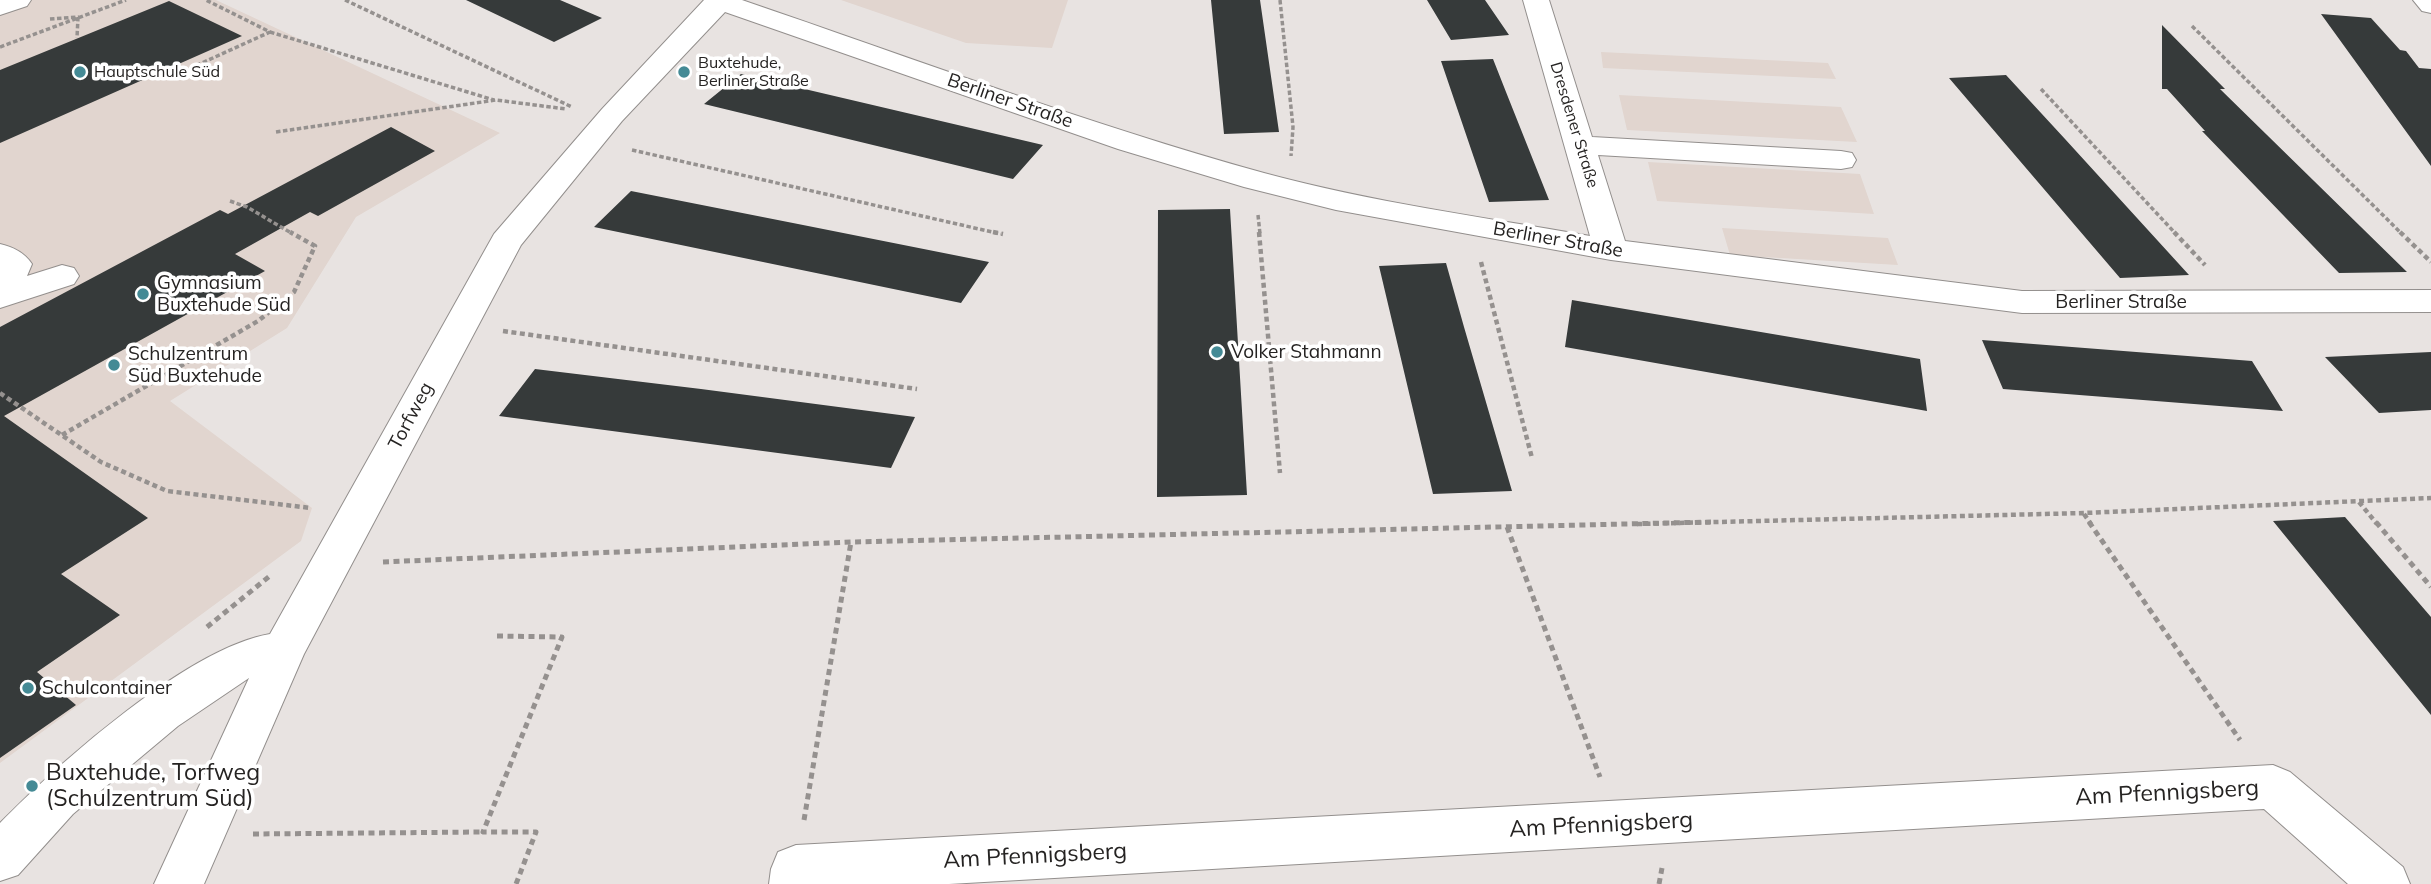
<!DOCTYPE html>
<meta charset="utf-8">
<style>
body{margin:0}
canvas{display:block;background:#e8e3e1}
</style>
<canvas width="2431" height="884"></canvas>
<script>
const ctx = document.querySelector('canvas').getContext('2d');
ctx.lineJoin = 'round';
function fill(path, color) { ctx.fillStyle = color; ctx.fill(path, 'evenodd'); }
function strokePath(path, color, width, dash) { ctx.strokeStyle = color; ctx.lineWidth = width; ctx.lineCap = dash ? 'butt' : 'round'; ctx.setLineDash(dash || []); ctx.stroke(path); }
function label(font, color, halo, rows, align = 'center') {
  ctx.font = font + ' Mulish,sans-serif'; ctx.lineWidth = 7; ctx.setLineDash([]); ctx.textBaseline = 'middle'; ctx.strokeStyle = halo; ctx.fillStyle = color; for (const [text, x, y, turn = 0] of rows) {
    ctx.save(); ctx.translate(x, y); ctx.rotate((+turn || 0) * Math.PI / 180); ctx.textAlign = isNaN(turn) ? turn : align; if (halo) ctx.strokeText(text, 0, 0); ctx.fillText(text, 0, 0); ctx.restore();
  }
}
const built = new Path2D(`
 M0,0H216L500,133L356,217L287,328L170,401L312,508L301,541L0,763Z
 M841,0H1068L1052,48L966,43Z
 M1601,52L1828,63L1836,79L1603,68Z
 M1619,95L1841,107L1857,142L1627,130Z
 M1648,162L1860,174L1874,214L1657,201Z
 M1722,228L1888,238L1898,265L1730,255Z`);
const building = new Path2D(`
 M466,0H560L602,18L554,42Z
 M1211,0H1260L1279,132L1224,134Z
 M1427,0H1485L1509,35L1451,40Z
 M169,1L242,36L0,143V70Z
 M2321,14L2371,18L2400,50L2406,51L2419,68L2431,69V166Z
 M2162,25L2225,89H2220L2407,272L2339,273L2202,131H2205L2167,89H2162Z
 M1493,59L1506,92L1549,200L1489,202L1441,61Z
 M741,74L762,79L1043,145L1013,179L704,104Z
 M2006,75L2065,139L2189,275L2120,278L1949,78Z
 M391,127L435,151L318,216L310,212L235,254L265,271L4,416L148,518L61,574L120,615L37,672L76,705L0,758V327L220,210L228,214Z
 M631,191L798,224L989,262L961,303L594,227Z
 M1230,209L1247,495L1157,497L1158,210Z
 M1446,263L1464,327L1512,491L1433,494L1379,266Z
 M1572,300L1920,359L1927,411L1565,347Z
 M1982,340L2252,361L2283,411L2003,389Z
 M2431,352V410L2379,413L2325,357Z
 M535,369L701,389L915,417L891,468L499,416Z
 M2345,517L2431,617V715L2273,521Z`);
const pathFar2 = new Path2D(`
 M345,0L572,107
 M1280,0L1293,127L1291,156
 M50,19L78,17L77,38
 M2192,26L2402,234
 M270,32L494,100
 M0,47L126,0
 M171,77L270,32L206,0
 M2041,89L2176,234
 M276,132L496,100L566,109
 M632,150L1001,234
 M230,201L247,207L293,234
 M1258,215L1260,234`);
const pathFar1 = new Path2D(`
 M993,232L1003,234
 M1259,232L1280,473
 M2174,232L2205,265
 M2400,232L2431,262
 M1481,262L1532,458
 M503,331L917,389
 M0,393L101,462L167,491L311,508
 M62,435L258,321L294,292L315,246L290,232
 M2359,502L2377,524
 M2084,514L2091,524
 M1637,524L2084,513L2431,498`);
const path = new Path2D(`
 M2089,522L2240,740
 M2376,522L2431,587
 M1507,527L1600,777
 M383,562L851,542L1711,522
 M207,627L271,575
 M497,636L562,637L483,832H536L516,884
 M804,820L851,542
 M253,834L483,832
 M1659,884L1662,868`);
const minor = new Path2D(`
 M0,0H31L27,6L0,15Z
 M704,0H742C915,59 1087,124 1264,173C1371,202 1482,217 1590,236L1523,0H1549L1592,137L1841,151L1852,153L1856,160L1852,167L1841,169L1598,155L1625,241L2022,291L2431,290V312L2022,313L1611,260L1336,210L1244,187L1118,149L725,12L622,121L521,245L304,654L204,884H154L249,678L178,726L73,814L18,875L0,881V823C59,763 188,648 270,634L494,234L602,109Z
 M2413,0H2431V13L2422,11Z
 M0,244C13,247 24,252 32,264L27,276L62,265L74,268L79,276L74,284L0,308Z
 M2273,765L2290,772L2403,867L2410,884H2348L2264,809L949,884H769L771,869L778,852L796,845Z`);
const markers = [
 [80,72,7,"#448a95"],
 [684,72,7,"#448a95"],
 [143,294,7,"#448a95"],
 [1217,352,7,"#448a95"],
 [114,365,7,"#448a95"],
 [28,688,7,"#448a95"],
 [32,786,7,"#448a95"]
];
const farPoinames = [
 ["Buxtehude,",698,63],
 ["Berliner Straße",698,81],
 ["Hauptschule Süd",94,72]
];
const farStreetnames = [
 ["Dresdener Straße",1574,125,73]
];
const streetNames = [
 ["Berliner Straße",1010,101,19],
 ["Berliner Straße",1558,240,10],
 ["Berliner Straße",2121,302],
 ["Torfweg",411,416,-62]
];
const poiNames = [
 ["Gymnasium",157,283],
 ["Buxtehude Süd",157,305],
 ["Volker Stahmann",1231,352],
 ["Schulzentrum",128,354],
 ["Süd Buxtehude",128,376],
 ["Schulcontainer",42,688]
];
const nearPoinames = [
 ["Buxtehude, Torfweg",46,773],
 ["(Schulzentrum Süd)",46,799]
];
const nearStreetnames = [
 ["Am Pfennigsberg",2167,793,-3],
 ["Am Pfennigsberg",1601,825,-3],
 ["Am Pfennigsberg",1035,856,-3]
];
fill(built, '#e1d5cf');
fill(building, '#363a3a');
strokePath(minor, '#938f8d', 2);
strokePath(pathFar2, '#95918f', 3.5, [4.5, 2.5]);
strokePath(pathFar1, '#95918f', 4.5, [5, 3.5]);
strokePath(path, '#95918f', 5, [6, 4.5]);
fill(minor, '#fff');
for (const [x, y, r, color] of markers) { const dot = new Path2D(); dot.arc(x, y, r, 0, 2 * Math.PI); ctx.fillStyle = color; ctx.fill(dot); strokePath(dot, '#fff', 2.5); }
label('16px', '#252322', '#fff', farPoinames, 'left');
label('16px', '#252322', '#fff', farStreetnames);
label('19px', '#252322', '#fff', streetNames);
label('19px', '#252322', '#fff', poiNames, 'left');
label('23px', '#252322', '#fff', nearPoinames, 'left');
label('23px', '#252322', '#fff', nearStreetnames);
</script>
